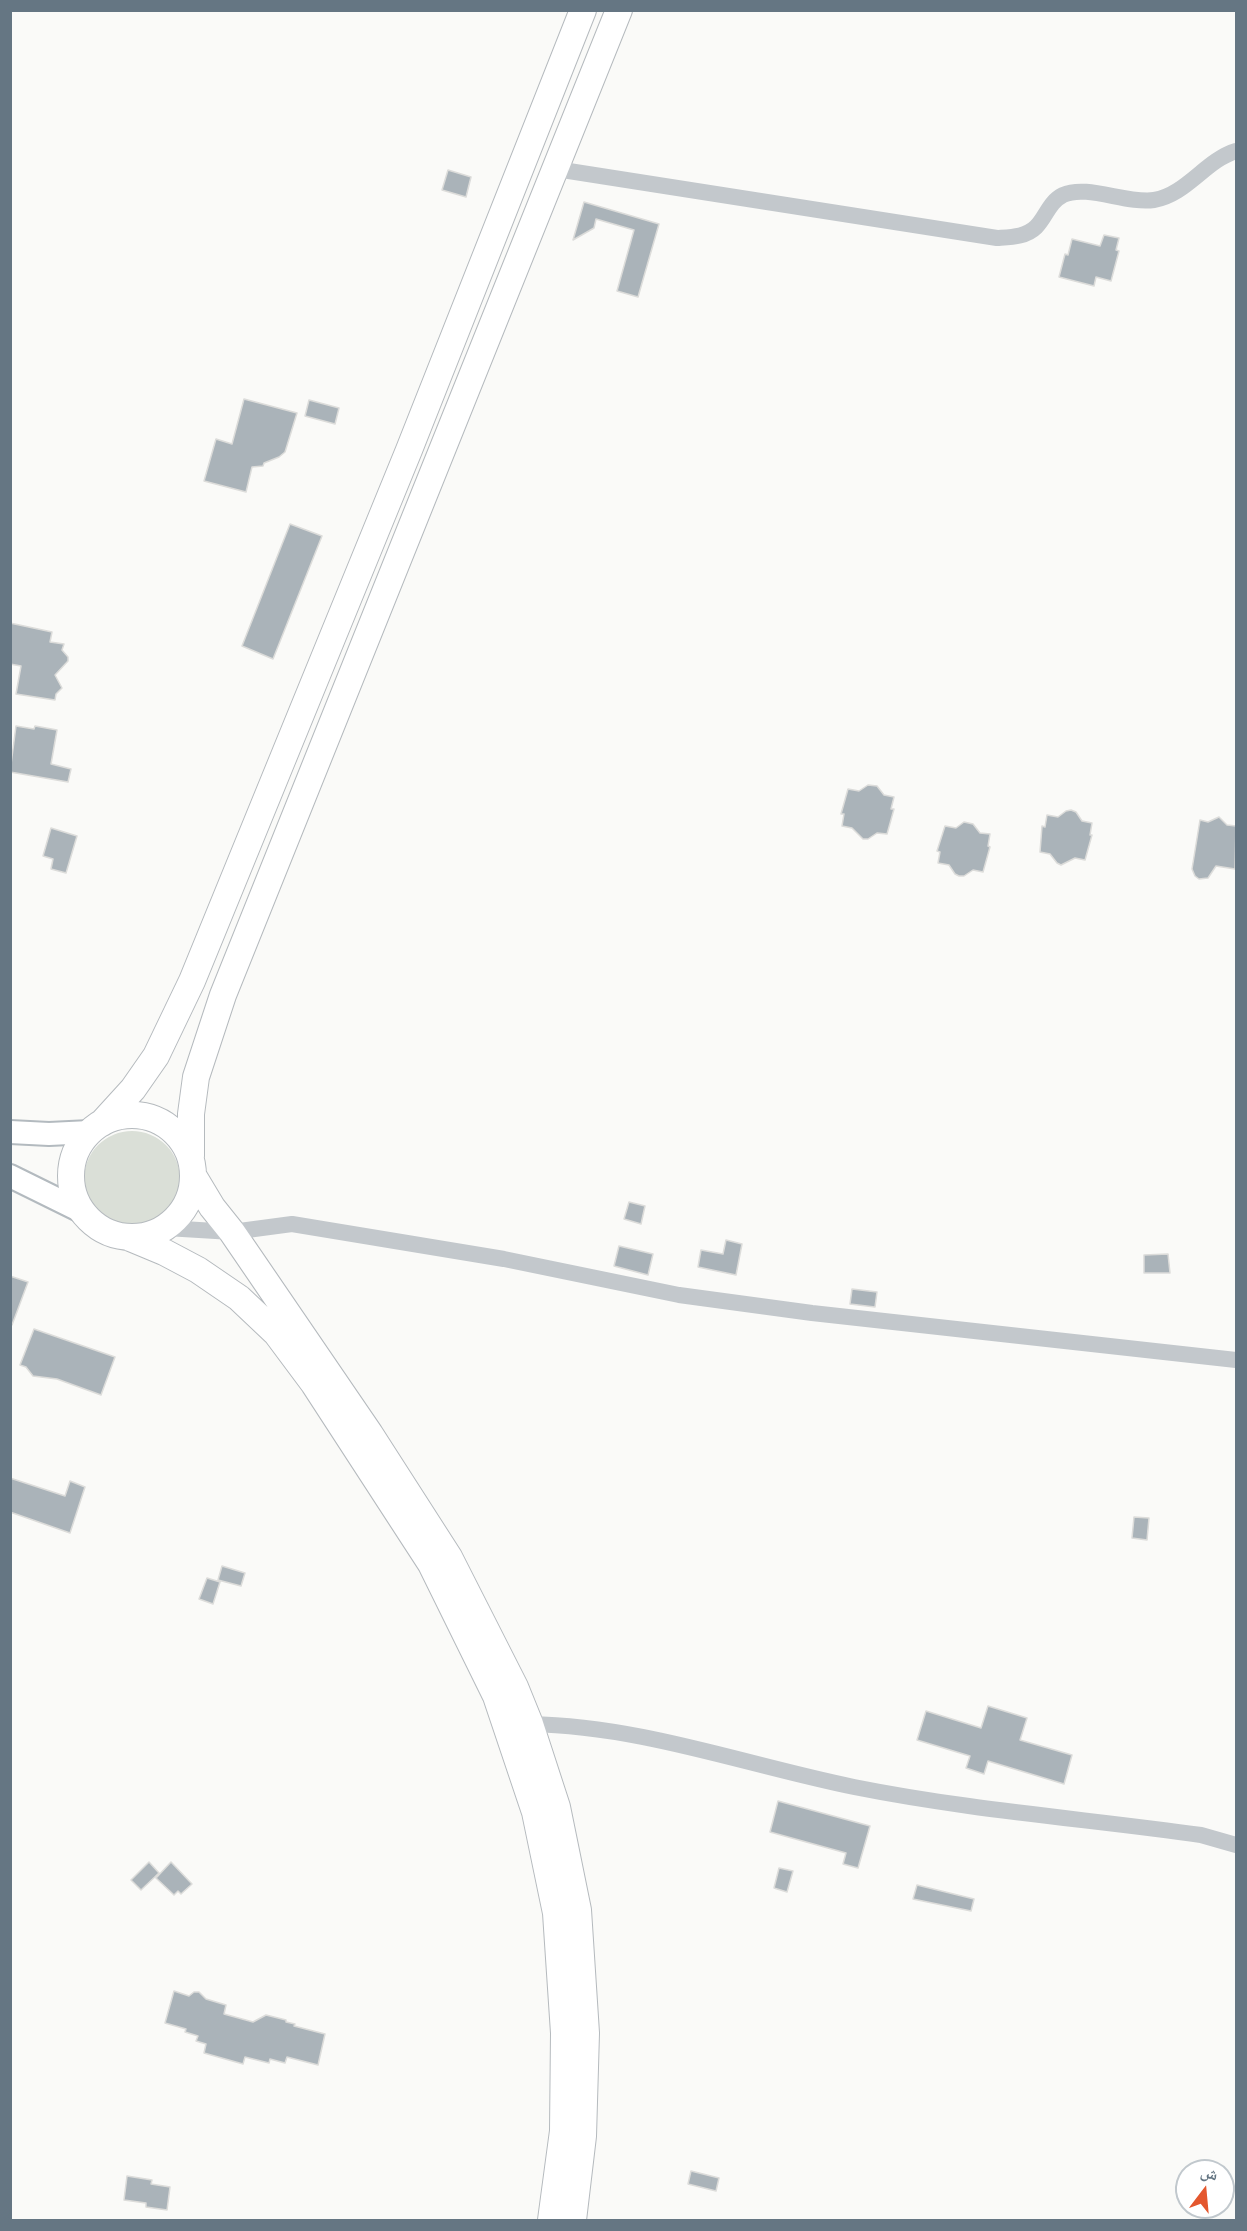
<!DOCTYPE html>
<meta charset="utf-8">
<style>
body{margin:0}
#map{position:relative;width:1247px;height:2231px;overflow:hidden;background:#fafaf8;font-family:"Alegreya Sans","Noto Naskh Arabic",sans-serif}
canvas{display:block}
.frame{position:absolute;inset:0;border:12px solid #657683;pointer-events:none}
.north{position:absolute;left:1175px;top:2159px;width:60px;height:60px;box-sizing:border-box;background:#fff;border:2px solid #c1c8cd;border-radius:50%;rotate:16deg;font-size:16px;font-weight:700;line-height:24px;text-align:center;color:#657683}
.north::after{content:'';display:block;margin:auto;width:21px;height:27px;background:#e4572e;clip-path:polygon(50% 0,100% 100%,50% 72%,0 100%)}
</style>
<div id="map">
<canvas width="1247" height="2231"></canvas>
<div class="frame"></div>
<div class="north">ش</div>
</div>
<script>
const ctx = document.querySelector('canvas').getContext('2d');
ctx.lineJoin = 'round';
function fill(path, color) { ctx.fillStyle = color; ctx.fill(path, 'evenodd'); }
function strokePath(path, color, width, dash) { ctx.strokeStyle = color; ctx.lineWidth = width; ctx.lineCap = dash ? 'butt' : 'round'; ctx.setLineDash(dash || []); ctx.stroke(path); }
const green = new Path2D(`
 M84 1179a48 48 0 1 1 96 0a48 48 0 1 1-96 0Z`);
const building = new Path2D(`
 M448,170L471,177L466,197L442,190Z
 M584,202L659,224L638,297L617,291L634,230L596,219L594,228L573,240Z
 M1104,235L1119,238L1116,250L1119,251L1111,281L1096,277L1094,286L1059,277L1065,254L1068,255L1072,239L1100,246Z
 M244,399L297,413L285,452L279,457L264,463L263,466L252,467L246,492L204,481L216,439L232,444Z
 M309,400L339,408L335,424L305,416Z
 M290,524L322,536L273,659L242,646Z
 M10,623L52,632L50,642L64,644L62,650L68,657V661L55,675L62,688L56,694L55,700L16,694L21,666L10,664Z
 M16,726L34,729L35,726L57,730L51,764L71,769L68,782L10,772Z
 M868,785L877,786L884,795L894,797L891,809H894L887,834L877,833L868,839H863L852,828L842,826L844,814H841L848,789L859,791Z
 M1071,810L1076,812L1082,821L1092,823L1090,835H1092L1085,860L1075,858L1061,865L1057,863L1050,854L1040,852L1042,826L1045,827L1047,815L1058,817L1066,811Z
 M1219,817L1227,825L1236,826L1235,869L1216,866L1208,878L1199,879L1195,876L1192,869L1200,820L1208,822Z
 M964,822L973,824L980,833L990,834L988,846L990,847L983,872L973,870L964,876H959L955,874L949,865L938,863L940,852L937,851L945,826L956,828Z
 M51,828L77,836L66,873L51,869L53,859L43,856Z
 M629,1202L645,1206L641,1224L624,1219Z
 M726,1240L742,1244L736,1275L698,1267L701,1250L723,1254Z
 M619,1246L653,1254L648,1275L614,1266Z
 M1168,1254L1170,1273H1144V1255Z
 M10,1276L28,1282L12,1325H10Z
 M852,1289L877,1292L875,1307L850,1304Z
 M34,1329L115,1357L101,1395L57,1379L33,1376L26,1367L20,1365Z
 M10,1478L65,1496L70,1481L85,1487L70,1533L10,1512Z
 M1134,1517L1149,1518L1147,1540L1132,1538Z
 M222,1566L245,1573L241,1586L218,1580Z
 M207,1578L220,1582L213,1604L199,1599Z
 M988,1706L1027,1718L1020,1740L1072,1755L1064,1784L988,1761L984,1774L966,1768L970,1756L917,1740L926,1711L981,1728Z
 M778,1801L870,1826L858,1868L843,1864L846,1853L770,1832Z
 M149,1862L159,1873L141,1890L131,1880Z
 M171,1862L192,1884L181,1894L178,1891L174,1895L156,1878Z
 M779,1868L793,1871L787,1892L774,1888Z
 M917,1885L974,1899L971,1911L913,1899Z
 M174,1991L189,1996L194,1992H199L206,1999L226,2005L224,2014L253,2022L266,2015L286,2020V2022L295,2024L294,2026L325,2034L318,2065L287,2057L285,2063L270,2059L269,2063L245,2057L243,2064L204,2053L206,2044L196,2041L198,2036L185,2032L186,2029L165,2023Z
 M691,2171L719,2178L716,2191L688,2184Z
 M127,2176L152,2180L151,2184L170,2187L167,2210L146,2207V2203L124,2200Z`);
const street = new Path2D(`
 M556,169L997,238C1011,237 1026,237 1036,227C1046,217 1049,202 1063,195C1087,184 1126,204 1154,200C1186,195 1206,160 1236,151
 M166,1228L232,1232L292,1224L504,1259L679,1295L812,1313L1236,1360
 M530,1724C641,1726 746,1765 854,1787C969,1810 1086,1819 1201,1835L1236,1845`);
const secondary = new Path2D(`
 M10,1132L49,1134L90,1132
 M10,1176L83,1212`);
const primary = new Path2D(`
 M71 1176a61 61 0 1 1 122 0a61 61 0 1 1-122 0Z
 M102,1123L133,1089L156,1056L192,981L409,450L583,10
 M191,1156V1114L196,1077L223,995L619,10
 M194,1177L212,1207L232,1232L370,1434L449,1557L515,1687L530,1724L557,1807L578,1910L586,2033L583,2136L573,2220
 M128,1237L164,1252L198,1270L239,1298L276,1333L314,1384L431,1564L496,1696L535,1812L556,1913L564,2033L563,2131L551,2220`);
fill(green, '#dadfd7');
fill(building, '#aab3b9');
strokePath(building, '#dcdcda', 1.5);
strokePath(secondary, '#b3babf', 26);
strokePath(primary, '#b5babe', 28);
strokePath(street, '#c3c8cc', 16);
strokePath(secondary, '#fff', 22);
strokePath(primary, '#fff', 26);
</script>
